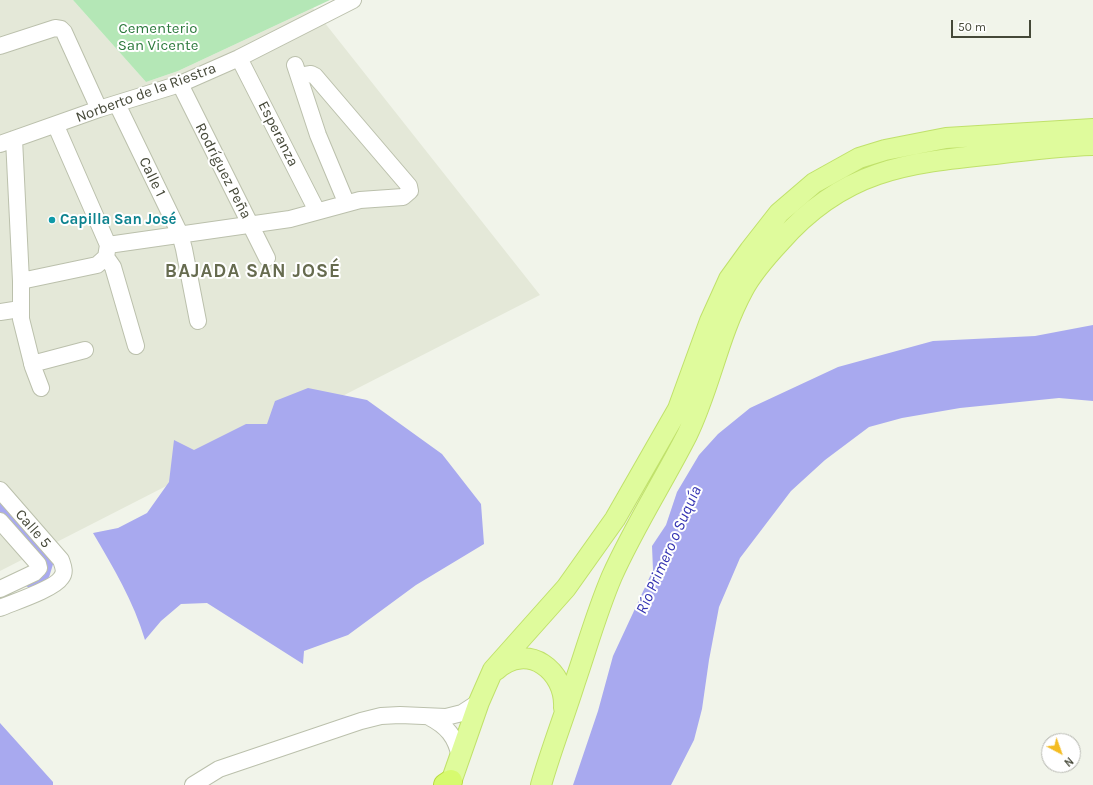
<!DOCTYPE html>
<meta charset="utf-8">
<style>
body{margin:0}
#map{position:relative;width:1093px;height:785px;overflow:hidden;background:#f1f4ea;font-family:Karla,sans-serif}
canvas{display:block}
.north{position:absolute;left:1041px;top:733px;width:40px;height:40px;box-sizing:border-box;background:#fff;border:1px solid #b5b6af;border-radius:50%;rotate:139deg;font-size:11px;font-weight:700;line-height:16px;text-align:center;color:#454838}
.north::after{content:'';display:block;margin:auto;width:14px;height:18px;background:#f4bc21;clip-path:polygon(50% 0,100% 100%,50% 72%,0 100%)}
.scale{position:absolute;left:951px;top:20px;width:80px;height:18px;box-sizing:border-box;border:2px solid #454838;border-top:0;padding-left:5px;font-size:12px;line-height:14px;white-space:nowrap;color:#454838;-webkit-text-stroke:3px #fff;paint-order:stroke}
</style>
<div id="map">
<canvas width="1093" height="785"></canvas>
<div class="north">N</div>
<div class="scale">50 m</div>
</div>
<script>
const ctx = document.querySelector('canvas').getContext('2d');
ctx.lineJoin = 'round';
function fill(path, color) { ctx.fillStyle = color; ctx.fill(path, 'evenodd'); }
function strokePath(path, color, width, dash) { ctx.strokeStyle = color; ctx.lineWidth = width; ctx.lineCap = dash ? 'butt' : 'round'; ctx.setLineDash(dash || []); ctx.stroke(path); }
function label(font, color, halo, rows, align = 'center') {
  ctx.font = font + ' Karla,sans-serif'; ctx.lineWidth = 4; ctx.setLineDash([]); ctx.textBaseline = 'middle'; ctx.strokeStyle = halo; ctx.fillStyle = color; for (const [text, x, y, turn = 0] of rows) {
    ctx.save(); ctx.translate(x, y); ctx.rotate((+turn || 0) * Math.PI / 180); ctx.textAlign = isNaN(turn) ? turn : align; if (halo) ctx.strokeText(text, 0, 0); ctx.fillText(text, 0, 0); ctx.restore();
  }
}
const residential = new Path2D(`
 M0,0H73L146,82L178,71L313,8L540,295L0,571Z`);
const green = new Path2D(`
 M73,0H330L178,71L146,82Z`);
const water = new Path2D(`
 M1093,325V401L1059,398L960,408L902,418L869,427L825,460L791,491L740,558L719,607L709,660L702,709L694,740L671,785H573L598,711L613,656L653,570L652,546L666,525L677,492L699,455L718,434L750,408L838,367L933,341L1035,336Z
 M308,388L367,400L442,454L481,504L484,544L416,585L348,635L304,651L303,664L207,603L181,604L161,621L145,640C134,602 113,567 93,533L118,528L147,513L169,482L174,440L194,450L246,424H267L275,401Z
 M0,723L53,782V785H0Z`);
const canal = new Path2D(`
 M0,507L48,562L44,575L30,582`);
const minor = new Path2D(`
 M0,46L55,28L61,29L64,32L99,109
 M239,58L317,211
 M295,65L318,135L346,202
 M180,84L267,258
 M117,104L180,234L184,249L198,321
 M14,139L21,281V319L33,367L41,388
 M0,144L99,109L180,84L239,58L353,0
 M108,245L290,219L360,200L403,197L410,191L409,186L315,76L311,74L299,76
 M106,257L113,267L136,346
 M21,281L97,265L106,257L108,245L56,126
 M0,312L20,309
 M32,364L85,350
 M0,490L61,560C63,566 66,572 61,578C54,589 14,602 0,608
 M0,521L38,564L39,568L34,573L0,589
 M429,717C447,726 456,737 460,757
 M193,785L219,769L361,721L381,716L400,715L446,717L462,713L479,702`);
const major = new Path2D(`
 M496,670C528,641 566,671 564,708
 M450,785L479,702L493,670L566,588L615,519L678,409L710,321L729,279L750,250L779,213L814,183L859,158L885,150L946,138L1093,129
 M541,785C551,750 564,717 575,682C587,647 597,611 612,576C634,527 663,482 687,435C710,388 718,336 743,290C752,273 766,257 780,242C843,170 905,163 995,154C1027,150 1060,146 1093,145`);
const highway = new Path2D(`
 M445,785L451,781`);
const markers = [
 [52,220,4,"#0f9aa8"]
];
const parkNames = [
 ["Cementerio",158,29],
 ["San Vicente",158,46]
];
const streetNames = [
 ["Norberto de la Riestra",146,93,-20],
 ["Esperanza",278,134,63],
 ["Rodríguez Peña",223,171,63],
 ["Calle 1",152,177,64],
 ["Calle 5",33,529,49]
];
const cultureNames = [
 ["Capilla San José",60,220]
];
const waterNames = [
 ["Río Primero o Suquía",669,550,-66]
];
const districtNames = [
 ["BAJADA SAN JOSÉ",253,272]
];
fill(residential, '#e4e8d8');
fill(green, '#b4e7b6');
fill(water, '#a8a9ef');
strokePath(canal, '#a8a9ef', 11);
strokePath(minor, '#bbc0ac', 18);
strokePath(major, '#c0e16b', 22);
strokePath(highway, '#b8da3f', 24);
strokePath(minor, '#fff', 16);
strokePath(major, '#dffb9c', 20);
strokePath(highway, '#d7fa6f', 22);
for (const [x, y, r, color] of markers) { const dot = new Path2D(); dot.arc(x, y, r, 0, 2 * Math.PI); ctx.fillStyle = color; ctx.fill(dot); strokePath(dot, '#fff', 1.5); }
label('15px', '#2c793c', '#fff', parkNames);
label('15px', '#454838', '#fff', streetNames);
label('bold 15px', '#0d838f', '#fff', cultureNames, 'left');
label('italic 16px', '#3433b2', '#fff', waterNames);
ctx.letterSpacing = '1px';
label('bold 19px', '#666b4f', '#fff', districtNames);
ctx.letterSpacing = '0px';
</script>
